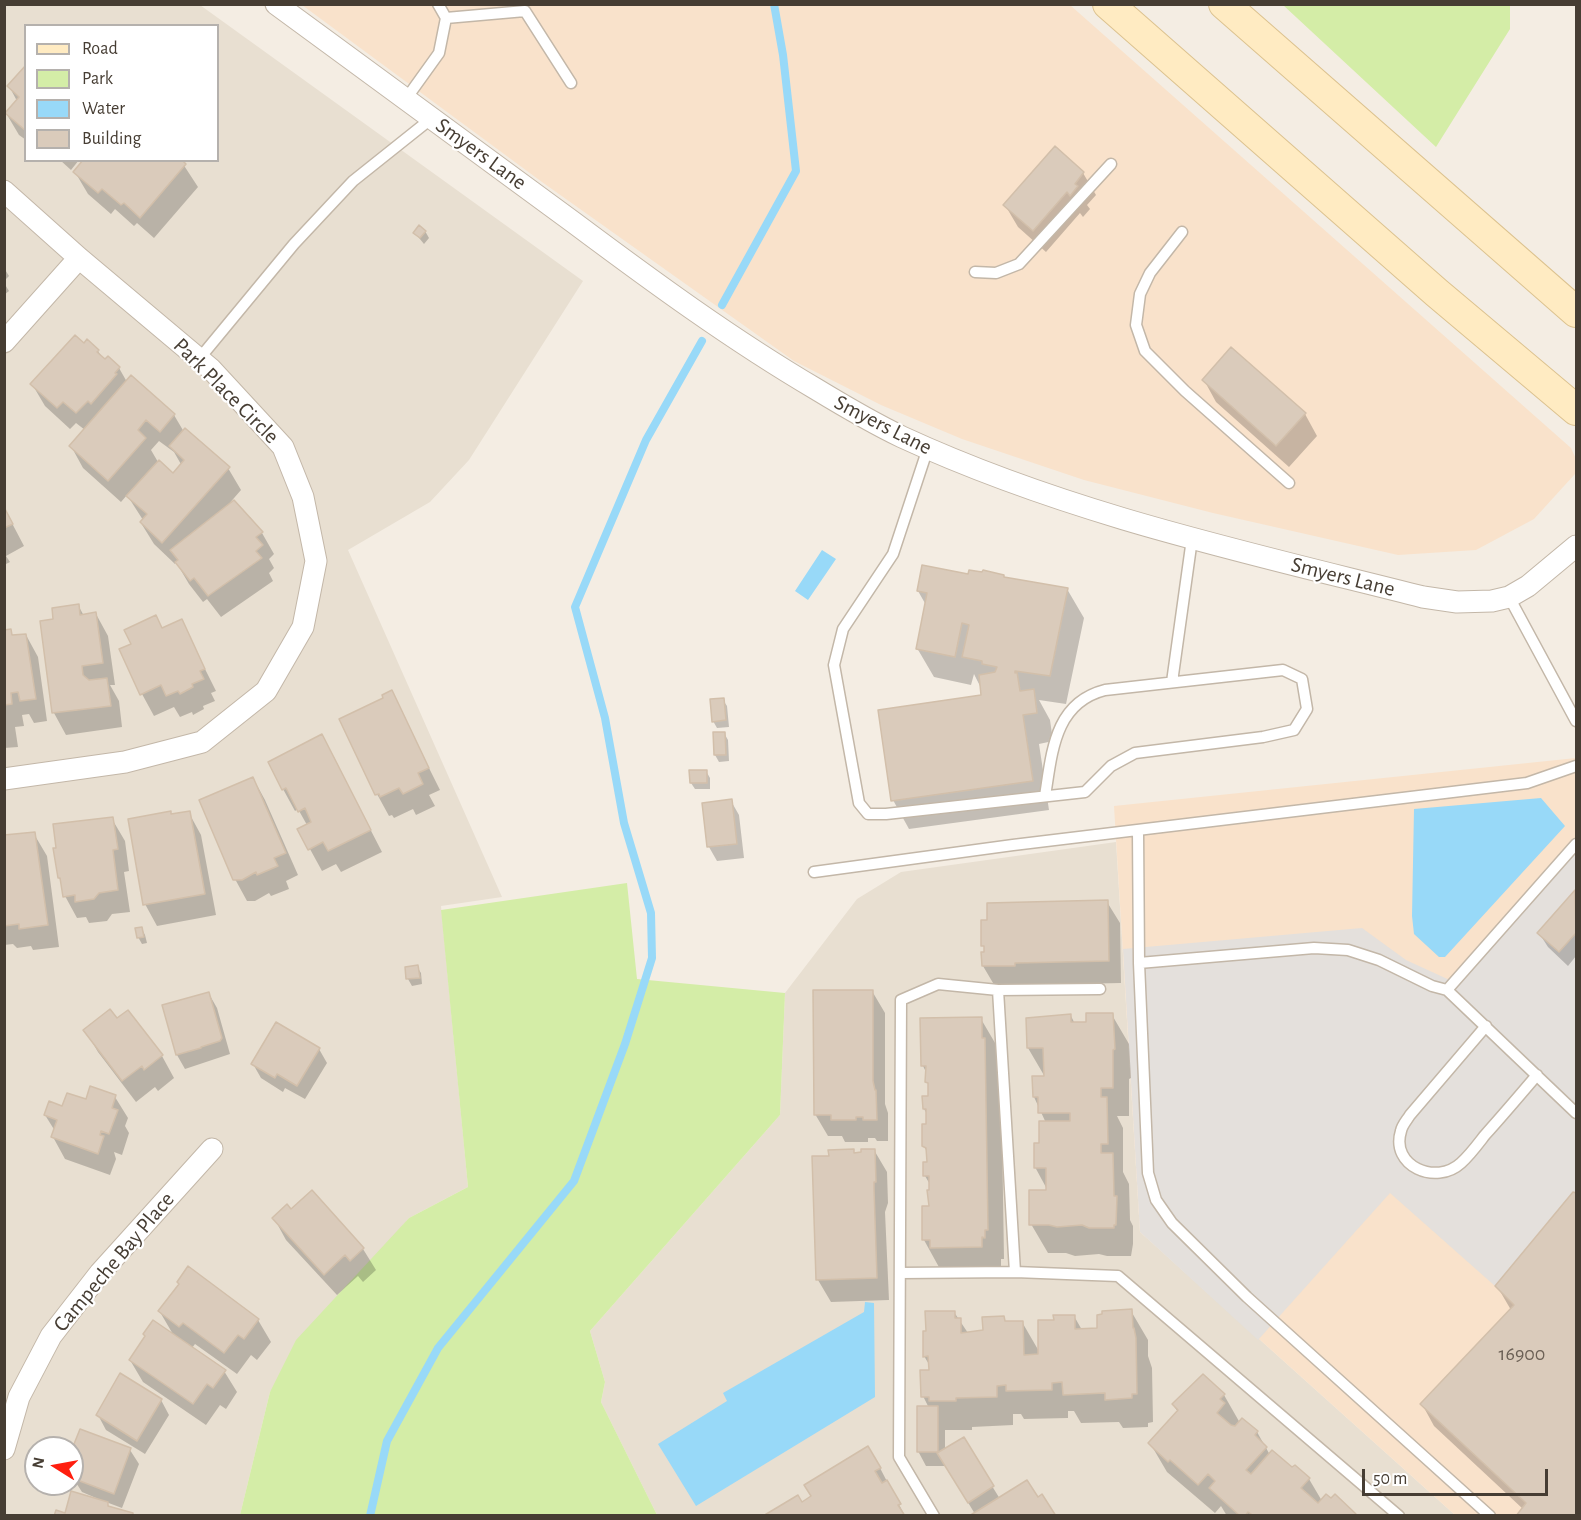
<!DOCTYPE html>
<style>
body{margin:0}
#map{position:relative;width:1581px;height:1520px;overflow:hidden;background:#f4ede3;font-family:"Alegreya Sans",sans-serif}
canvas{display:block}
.frame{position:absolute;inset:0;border:6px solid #463d33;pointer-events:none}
.legend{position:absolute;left:24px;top:24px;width:195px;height:138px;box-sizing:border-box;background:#fff;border:2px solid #b5b1ad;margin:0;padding:8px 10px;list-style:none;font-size:18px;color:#463d33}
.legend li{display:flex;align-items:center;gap:12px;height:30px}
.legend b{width:30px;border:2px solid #b5b1ad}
.north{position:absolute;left:24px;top:1436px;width:60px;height:60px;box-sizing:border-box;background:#fff;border:2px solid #b5b1ad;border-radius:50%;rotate:281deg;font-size:16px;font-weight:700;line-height:24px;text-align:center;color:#463d33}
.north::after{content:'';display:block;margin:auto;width:21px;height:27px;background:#ff1f0f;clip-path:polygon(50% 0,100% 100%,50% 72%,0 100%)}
.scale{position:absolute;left:1362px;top:1469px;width:186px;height:27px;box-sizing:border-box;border:3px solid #463d33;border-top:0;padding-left:8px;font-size:18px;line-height:21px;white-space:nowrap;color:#463d33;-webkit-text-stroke:4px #fff;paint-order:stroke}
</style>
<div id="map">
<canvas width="1581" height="1520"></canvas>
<div class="frame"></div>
<ul class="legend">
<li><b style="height:8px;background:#ffebc2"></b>Road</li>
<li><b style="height:16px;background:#d4eda7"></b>Park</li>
<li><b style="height:16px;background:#98d9f8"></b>Water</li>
<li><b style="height:16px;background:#dacbbb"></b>Building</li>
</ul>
<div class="north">N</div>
<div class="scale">50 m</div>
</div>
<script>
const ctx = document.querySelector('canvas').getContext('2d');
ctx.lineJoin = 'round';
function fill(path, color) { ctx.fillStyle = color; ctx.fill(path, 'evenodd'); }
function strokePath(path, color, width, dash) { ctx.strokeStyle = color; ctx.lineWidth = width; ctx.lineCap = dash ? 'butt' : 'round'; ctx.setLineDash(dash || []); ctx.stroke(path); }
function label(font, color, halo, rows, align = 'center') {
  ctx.font = font + ' "Alegreya Sans",sans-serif'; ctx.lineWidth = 4.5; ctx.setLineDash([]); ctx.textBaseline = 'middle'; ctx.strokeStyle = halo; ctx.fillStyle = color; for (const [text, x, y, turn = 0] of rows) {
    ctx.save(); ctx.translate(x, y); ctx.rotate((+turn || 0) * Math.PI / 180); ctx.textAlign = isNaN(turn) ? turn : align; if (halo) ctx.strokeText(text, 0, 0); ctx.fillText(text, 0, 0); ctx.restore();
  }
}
const residential = new Path2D(`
 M5,5H200L583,281L469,460L430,502L348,550L502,897L441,906L468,1187L409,1218L270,1392L240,1515L5,1516ZM26,26H218V160H26ZM36,1448H72V1484H36Z
 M1116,842L1140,1232L1455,1515H657L601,1402L605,1382L590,1331L780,1115L785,993L857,899L901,872Z`);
const commercial = new Path2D(`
 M302,5H1070L1571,448L1576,459L1575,474L1534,519L1476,550L1398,555L1213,513L1084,480L962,439L881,405L794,361L542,182Z
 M1576,758V1515H1455L1140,1232L1114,806Z`);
const green = new Path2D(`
 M1283,5H1510V29L1436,147Z
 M627,883L637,979L785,993L780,1115L590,1331L605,1382L601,1402L657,1515H240L270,1392L296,1340L409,1218L468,1187L441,910Z`);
const parking = new Path2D(`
 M1576,844V1193L1573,1192L1495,1286L1390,1193L1258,1340L1140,1232L1123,949L1362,928L1406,960L1454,982Z`);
const water = new Path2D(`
 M822,550L836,559L808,600L795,591Z
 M1541,798L1565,826L1445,957H1439L1414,934L1412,916L1414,809Z
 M865,1302L874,1303L875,1397L696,1506L658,1444L727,1401L723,1393L864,1312Z`);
const shadow = new Path2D(`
 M26,67V140L19,135L6,113L17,101L9,86Z
 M1055,148L1083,173L1096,195L1087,205L1090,209L1083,217L1080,213L1046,252L1018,227L1005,205Z
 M60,160H79L71,170Z
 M85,160H186L183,164L198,187L154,238L137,223L134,226L115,209L111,214L88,194L75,172Z
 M425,231L429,238L424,244L415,233Z
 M4,268L9,276L4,281Z
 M4,283L9,291L4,295Z
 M84,345L98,351L103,359L119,368L127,382L174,415L184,432L228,468L241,490L228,505L248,519L250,517L262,533L274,554L269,559L274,568L269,573L273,581L221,617L207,599L203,602L189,584L176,562L175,564L154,544L141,523L143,520L127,495L121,502L83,468L71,446L85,430L76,423L70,429L45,406L32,384ZM159,441L174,452L182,466L173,475L158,462L151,450Z
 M1204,380L1305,414L1317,436L1289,467L1216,402Z
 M4,508L24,546L6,556L10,562L4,565Z
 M970,576L1004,578L1067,589L1084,618L1066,704L1039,700L1050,720L1053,741L1039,744L1049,810L909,829L893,800L983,696L980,686L974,674L971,685L934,677L917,648L926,605L918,591Z
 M78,605L84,616L96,614L108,636L115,685H110L119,701L122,727L66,735L54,713L41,622L55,620Z
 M181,621L216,691L211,693L215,701L203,706L204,709L193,715L192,712L180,717L174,707L154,716L142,694L133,645Z
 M10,631L14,637L26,635L38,657L47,721L34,723L29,714L22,715L24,726L15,727L18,747L4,748V632Z
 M391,692L440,790L429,795L435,806L416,815L413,809L394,818L392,815L389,816L377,794L385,698Z
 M723,700L727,706L729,727L717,728L713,721Z
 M724,733L728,740L729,761L719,762L715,755L714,734Z
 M322,736L382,852L341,872L336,864L322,871L299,829L307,825L298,809L295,811L283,789Z
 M706,771L710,778V789H695L691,783Z
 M253,778L265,800L298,875L286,881L289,889L271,896L269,893L255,901H247L235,879Z
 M731,801L739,815L744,858L717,861L709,847Z
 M189,813L201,835L216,915L157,926L145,904L172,816Z
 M112,819L125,841L129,871L124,872L130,912L112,914L107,921L89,923L86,917L77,918L65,896L63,884L59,878L58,849Z
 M34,834L47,856L59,947L33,950L31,946L17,948L13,944L4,945V837Z
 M1575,892L1576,956L1568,966L1548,947L1539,933Z
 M1107,902L1120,923L1121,983L1026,985L996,988L983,966V954L986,950L983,945Z
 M142,929L145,935L147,943L142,944L138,937Z
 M417,967L421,973L422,984L412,986L408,979Z
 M872,991L885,1013V1104L888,1113V1141H877L875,1138H868V1142H845L842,1136H828L815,1114Z
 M209,994L217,1008L230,1054L185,1069L177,1055Z
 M128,1012L162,1056L174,1078L158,1091L155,1087L136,1102L98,1052L85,1030L117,1020Z
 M1112,1015L1129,1044L1131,1078L1129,1079V1116H1117L1123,1128V1172L1129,1184L1130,1220L1133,1226V1244L1131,1256H1107L1099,1254L1075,1256L1066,1253H1048L1031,1224L1048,1191L1035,1167L1046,1123L1034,1097L1045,1077L1028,1048L1071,1016L1075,1024L1087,1023Z
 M981,1019L998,1048L1001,1069L1004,1259H1001V1266H998V1276L940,1269L924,1240L930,1207L931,1186L925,1176L928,1163V1153L923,1145L927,1126V1114L924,1109L930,1098V1087L927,1082V1074L923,1066Z
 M319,1049L327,1063L305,1099L285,1088L283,1092L261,1078L253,1064Z
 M115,1097L128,1118L125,1126L129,1133L122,1155L114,1152L116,1159L110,1175L65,1159L53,1137L55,1131L45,1115L87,1101Z
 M853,1150L855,1154L874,1150L887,1172L888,1203L885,1212L889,1300L831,1302L818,1280L814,1158L830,1157Z
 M1574,1194L1576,1195V1516H1518L1523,1509L1434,1426L1422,1404L1511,1310L1497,1286Z
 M291,1211L363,1249L376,1270L363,1282L358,1276L337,1295L286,1240L274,1218Z
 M1131,1311L1148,1340V1356L1152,1368L1153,1422L1148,1423V1427L1123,1428L1119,1422L1081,1423L1074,1411H1068V1418L1024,1419L1021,1414H1013V1425L972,1427V1430H945V1450L963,1439L1000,1499H1037L975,1514L946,1466H926L918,1451L929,1408L923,1396L930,1371V1366L924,1356L954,1312L968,1333L984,1332L1003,1318L1006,1323L1022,1322L1040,1353L1055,1321L1074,1316L1082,1330L1099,1329Z
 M160,1312L258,1320L271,1342L257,1360L251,1355L237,1374L195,1344L192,1348L224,1371L237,1392L226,1409L220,1405L206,1425L143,1382L130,1360L174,1336Z
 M1203,1376L1224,1395L1240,1423L1257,1432L1270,1455L1309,1479L1322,1501L1332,1500L1335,1496L1356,1516H1227L1221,1506L1215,1513L1167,1472L1150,1443L1178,1412L1173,1405Z
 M161,1400L169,1415L145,1454L106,1430L98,1415Z
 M130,1450L139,1464L122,1508L106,1502L110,1508L66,1515L95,1500L96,1498L82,1492L73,1478L79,1462L73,1451Z
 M880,1468L905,1516H766L801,1504Z`);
const stream = new Path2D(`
 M722,305L796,171L783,55L774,4
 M370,1516L387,1441L438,1348L574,1181L625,1044L652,958L651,913L624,823L605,718L575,607L646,440L702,341`);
const building = new Path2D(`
 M26,65V131L5,113L19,97L7,86Z
 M1055,146L1084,172L1075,184L1078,186L1070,196L1067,192L1033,231L1003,205Z
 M83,160H182L186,164L140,218L124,203L121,205L102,189L98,193L73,172Z
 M419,225L426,231L420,238L413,233Z
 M75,335L84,343L87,339L99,350L97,352L105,359L108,356L120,367L115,373L117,374L91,404L88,401L76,413L63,402L57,408L30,384Z
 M1231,347L1306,413L1276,446L1202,380Z
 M131,375L175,414L160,432L146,420L138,430L146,438L108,481L69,446Z
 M185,428L230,467L162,543L140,522L147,514L126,496L159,460L173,473L184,460L169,446Z
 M234,500L263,532L256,537L263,545L256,551L262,558L208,596L194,578L190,581L175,562L178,560L170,550Z
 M4,507L13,524L4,528Z
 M922,565L968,574L969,570L982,572L983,570L1004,575V577L1068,588L1050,676L1015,671V673L1017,672L1020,691L1034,689L1037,713L1023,715L1033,781L891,801L878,710L981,695L979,675L995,672L997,667L982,664V661L962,657L969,625L962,623L955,657L916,649L927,593L917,591Z
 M79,604L80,615L96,612L103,663L82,666L83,675L89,680L107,678L111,706L52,713L40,621L53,619L52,608Z
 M156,615L162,628L182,619L205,669L200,671L204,679L192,684L193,687L180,694L178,691L166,696L161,685L140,695L119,649L131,644L124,630Z
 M11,629L12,635L26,634L36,699L20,701L18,692L11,693L12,704L4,705V630Z
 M392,690L429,768L418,773L423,784L403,794L399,788L380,797L379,794L375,795L339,719L383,698L382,695Z
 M724,698L726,720L712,722L710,699Z
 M713,732H725L726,755H714Z
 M322,734L371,830L328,851L323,842L308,850L297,829L311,822L305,808L298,812L286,788L282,790L268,762Z
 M689,770H707V783H690Z
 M253,777L286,853L274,858L278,866L257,875L256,872L242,880H233L199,800Z
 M732,799L737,844L707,847L702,803Z
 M171,811V814L190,811L205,894L143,905L128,819Z
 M113,817L118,849L113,850L118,890L99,893L94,899L75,902V895L63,897L60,878H58L53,848H56L53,824Z
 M35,832L48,925L19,929V924L4,926V835Z
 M1575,890L1576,933L1559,952L1537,933Z
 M1108,900L1109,961L1015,963V966H982L981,952H984V946H981V920H987V903Z
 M142,927L144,937L137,938L135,928Z
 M418,965L420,978L406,979L405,967Z
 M813,990H873V1081L875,1090H876L877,1120H863V1117H856V1120H831V1115H814Z
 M209,992L222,1038L220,1041L201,1047V1048L176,1055L162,1005Z
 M110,1009L117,1018L128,1010L163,1055L144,1070L142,1066L122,1081L83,1030Z
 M1086,1013H1113L1115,1049L1113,1050V1088H1101V1097H1107L1108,1144H1101V1153H1113L1114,1196H1117L1116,1225H1114V1228H1089L1082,1225L1057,1227L1049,1225H1029V1190H1046V1168H1034V1143H1039V1121H1070V1113H1038V1097H1033L1032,1076H1044L1043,1048H1027L1026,1018L1071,1014V1022H1086Z
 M982,1017V1038H985L988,1230H985V1238L982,1237V1247L930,1248V1240H922V1206H929L927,1190H929V1176H923V1162H927L926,1148L922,1146V1124H926V1109H923L922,1096H928V1083L925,1082L926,1066H921L920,1018Z
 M276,1022L320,1048L297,1086L277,1074L275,1078L251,1064Z
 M90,1086L116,1095L112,1108L118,1110L109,1134L101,1131L100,1135L104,1136L98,1154L51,1137L57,1120L44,1115L49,1101L62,1106L67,1093L86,1099Z
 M854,1149V1153L861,1152V1149H875L876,1182H874V1189L877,1278L816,1280L812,1156H829L828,1150Z
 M312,1190L364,1248L350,1261L345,1255L324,1275L272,1218L287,1204L291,1209Z
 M1573,1192L1576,1193V1516H1516L1526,1503L1420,1404L1514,1305L1495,1286Z
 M188,1266L259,1319L244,1339L238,1335L224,1353L183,1323L179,1327L158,1311L179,1284L177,1282Z
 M1132,1309L1133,1328H1134L1136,1338L1137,1394H1132V1398L1105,1400V1393L1063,1395L1062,1382L1052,1383V1390L1006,1391V1385L997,1386V1397L956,1398V1401H929V1397H921L920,1370H929L928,1356L923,1357V1331H926L925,1311H955V1318H961V1333L983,1330L982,1317L1004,1316L1005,1321H1023L1024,1355L1038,1354V1320H1054L1053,1315H1075V1329L1097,1328V1315L1102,1314V1311Z
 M153,1320L226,1370L213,1388L207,1384L193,1404L129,1360L145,1336L143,1334Z
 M120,1373L162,1399L137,1441L96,1415Z
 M1203,1374L1225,1394L1220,1399L1225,1403L1217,1413L1231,1425L1235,1426L1242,1418L1258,1431L1255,1435L1267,1447L1246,1470L1251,1474L1272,1450L1292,1467L1295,1465L1310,1478L1301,1488L1318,1503L1326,1494L1331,1498L1335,1494L1356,1514L1355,1516H1254L1248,1512L1245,1516H1240L1209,1488L1215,1481L1208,1474L1198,1485L1170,1460L1168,1462L1155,1450L1148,1443L1178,1410L1172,1404Z
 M917,1406H938V1452H917Z
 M80,1429L131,1448L114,1494L72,1478L80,1455L72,1452V1449Z
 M964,1437L994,1486L968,1503L937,1453Z
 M868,1446L881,1468L875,1471L882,1483L887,1480L901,1504L898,1505L905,1516H763L798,1495L802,1502L811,1496L804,1485Z
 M1027,1480L1038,1497L1042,1494L1056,1516H969Z
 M71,1491L108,1502V1506L133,1513V1516H54L56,1510L65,1513Z`);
const service = new Path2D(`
 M446,18L525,11L571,83
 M406,99L439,53L446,18L438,4
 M1182,232L1150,273L1140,294L1136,325L1145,351L1185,391L1289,483
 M975,272L996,273L1019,264L1111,164
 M199,359L294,244L353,181L432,118
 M928,448L893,554L843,629L834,665L859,803L868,814H886L1085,792L1111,766L1135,753L1263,737L1294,730L1307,709L1302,679L1283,670L1105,690C1054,703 1052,753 1045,796
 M1509,597L1576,721
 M1172,682L1192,539
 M1138,831L1139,963L1148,1173L1156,1200L1172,1223L1247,1297L1490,1516
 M1576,844L1447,990L1576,1113
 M814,872L1013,845L1527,783L1576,766
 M1139,963L1314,948L1348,950L1379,960L1432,986L1447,990
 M998,990L1015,1272
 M1486,1026L1410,1115C1407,1120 1402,1125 1401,1131C1390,1166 1436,1186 1461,1163C1470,1155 1478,1144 1485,1135C1503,1115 1520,1095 1537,1075
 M900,1273L1015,1272L1118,1276L1399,1516
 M934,1516L899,1457L901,1000L938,984L998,990L1100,989`);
const minor = new Path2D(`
 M276,4C375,77 475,149 573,222C652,281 731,339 816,389C844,406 873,423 902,437C1069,514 1245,552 1423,597L1457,602L1492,601L1509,597L1528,586L1576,546
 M4,191L79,258L211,369L283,447L303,497L316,561L303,627L266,691L202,742L125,762L4,779
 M4,342L79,258
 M4,1449L19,1397L51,1336L100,1273L212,1149`);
const secondary = new Path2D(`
 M1108,4L1437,293L1576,410
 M1224,4L1576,312`);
const numberNames = [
 ["16900",1522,1354]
];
const streetNames = [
 ["Smyers Lane",481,154,36],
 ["Park Place Circle",226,391,45],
 ["Smyers Lane",883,425,27],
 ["Smyers Lane",1343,577,14],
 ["Campeche Bay Place",114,1262,-50]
];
fill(residential, '#e8dfd1');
fill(commercial, '#f9e2cb');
fill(green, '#d4eda7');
fill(parking, '#e4e0dc');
fill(water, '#98d9f8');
fill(shadow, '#0003');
strokePath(stream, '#98d9f8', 8);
fill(building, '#dacbbb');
strokePath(building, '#d2bfaa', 1.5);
strokePath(service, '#c3b7a8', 13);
strokePath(minor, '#c3b7a8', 23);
strokePath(secondary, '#dcc28f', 32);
strokePath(service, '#fff', 10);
strokePath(minor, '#fff', 21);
strokePath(secondary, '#ffebc2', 30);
label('20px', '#6b6055', null, numberNames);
label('22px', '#463d33', '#fff', streetNames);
</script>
